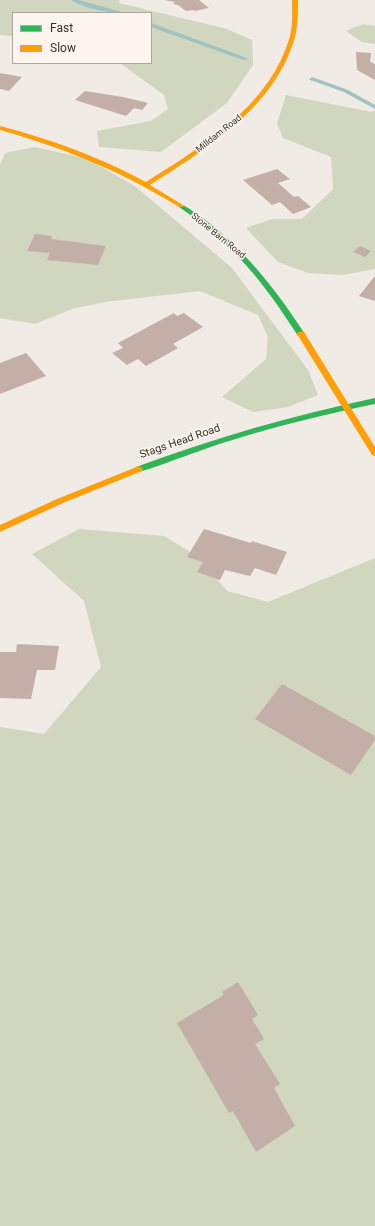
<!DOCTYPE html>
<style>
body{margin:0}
#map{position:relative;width:375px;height:1226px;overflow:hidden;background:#f0ebe5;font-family:Roboto,sans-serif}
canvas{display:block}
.legend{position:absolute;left:12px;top:12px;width:140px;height:52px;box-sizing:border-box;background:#fbf5ee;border:1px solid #aea6a0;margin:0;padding:5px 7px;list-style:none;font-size:12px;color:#3b302b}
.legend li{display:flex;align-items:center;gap:8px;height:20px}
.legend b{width:20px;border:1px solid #aea6a0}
</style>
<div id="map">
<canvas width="375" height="1226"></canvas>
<ul class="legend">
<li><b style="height:5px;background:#30b455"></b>Fast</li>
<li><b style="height:5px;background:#ff9f0a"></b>Slow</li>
</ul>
</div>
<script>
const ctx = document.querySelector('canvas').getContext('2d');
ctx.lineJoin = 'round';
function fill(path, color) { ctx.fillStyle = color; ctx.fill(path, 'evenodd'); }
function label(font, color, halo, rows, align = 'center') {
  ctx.font = font + ' Roboto,sans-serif'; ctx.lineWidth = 3; ctx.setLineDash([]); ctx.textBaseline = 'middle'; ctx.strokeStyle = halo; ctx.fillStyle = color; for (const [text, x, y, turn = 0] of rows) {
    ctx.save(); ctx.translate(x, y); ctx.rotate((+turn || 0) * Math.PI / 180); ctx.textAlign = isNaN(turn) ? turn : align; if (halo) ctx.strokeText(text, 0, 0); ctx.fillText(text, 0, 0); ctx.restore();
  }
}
const green = new Path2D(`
 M0,0H120L119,3L227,29L252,40L253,65L227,103L161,152L99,147L97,131L151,121L168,109L164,95L120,63H151V13H13V36L0,35Z
 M363,24L375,26V44L362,42L346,31Z
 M286,95L372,112L375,110V269L342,275L308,273L278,262L246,228L272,219H302L333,189L331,157L283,138L277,123Z
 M35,147L88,159L136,187L232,268L308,370L318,395L288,407L253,412L222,397L266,359L268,337L258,315L200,291L105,302L72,309L35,324L0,318V165L5,153Z
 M79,529L164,536L197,556L227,591L268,602L375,558V1226H0V727L44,734L101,667L84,601L32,554Z`);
const stream = new Path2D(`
 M71,0H79L125,13C108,13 85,9 71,0Z
 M151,23L247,58L248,59L243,60L151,27Z
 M312,77L348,90L375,105V109L344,92L310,80L309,79Z`);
const building = new Path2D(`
 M164,0H199L209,8L195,11L193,10L186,11L178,5L173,4L175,2Z
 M356,52L371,53L370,62L375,64V80L357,70Z
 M0,73L22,77L9,91L0,89Z
 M85,91L123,97L148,103L142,110L134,108L126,116L75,100Z
 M277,169L290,179L278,183L294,197L298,196L311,207L293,214L280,202L272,205L243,180Z
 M35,234L52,236L51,239L106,246L98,265L47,260L50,253L27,251Z
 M360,246L371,251L365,257L353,252Z
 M374,277H375V301L359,296Z
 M174,313L177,316L184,313L203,327L173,344L178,348L146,366L138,359L127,365L112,353L123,348L118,343Z
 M26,353L46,376L0,394V363Z
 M204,529L251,543L252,541L287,552L276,575L255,568L250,576L225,570L220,580L197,572L203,562L187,557Z
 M17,644L59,646L55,670H37L31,699L0,698V652H16Z
 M282,684L375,736V740L351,775L255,719Z
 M238,982L258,1015L252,1019L264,1039L255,1044L280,1084L274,1088L295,1126L256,1152L233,1111L229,1113L177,1023L224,995L222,992Z`);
const fast = new Path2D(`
 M179,205C185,204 192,211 197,214C242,246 275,288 305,334L304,336H298C262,280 234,245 179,207Z
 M375,398V404C326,414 277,426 229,441C199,450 169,463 139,472L135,469L136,467C214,438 294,415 375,398Z`);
const slow = new Path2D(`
 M292,0H298C298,12 298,25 295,37C275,107 208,148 150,185L183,205V207H179C123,172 64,148 0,130V126C50,139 100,157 146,182C203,146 270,106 290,36C293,25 292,12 292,0Z
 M298,332H304L375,447V456L372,455L297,334Z
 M139,466L143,469L142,471L63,503L0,532V525L57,499Z`);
const farStreetnames = [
 ["Milldam Road",219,134,-38],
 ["Stone Barn Road",218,236,39]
];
const streetNames = [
 ["Stags Head Road",180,442,-19]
];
fill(green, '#d1d6bf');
fill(stream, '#a1c2c1');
fill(building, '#c3afa7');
fill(fast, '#30b455');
fill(slow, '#ff9f0a');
label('9px', '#3b302b', '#fbf5ee', farStreetnames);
label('11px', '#3b302b', '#fbf5ee', streetNames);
</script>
